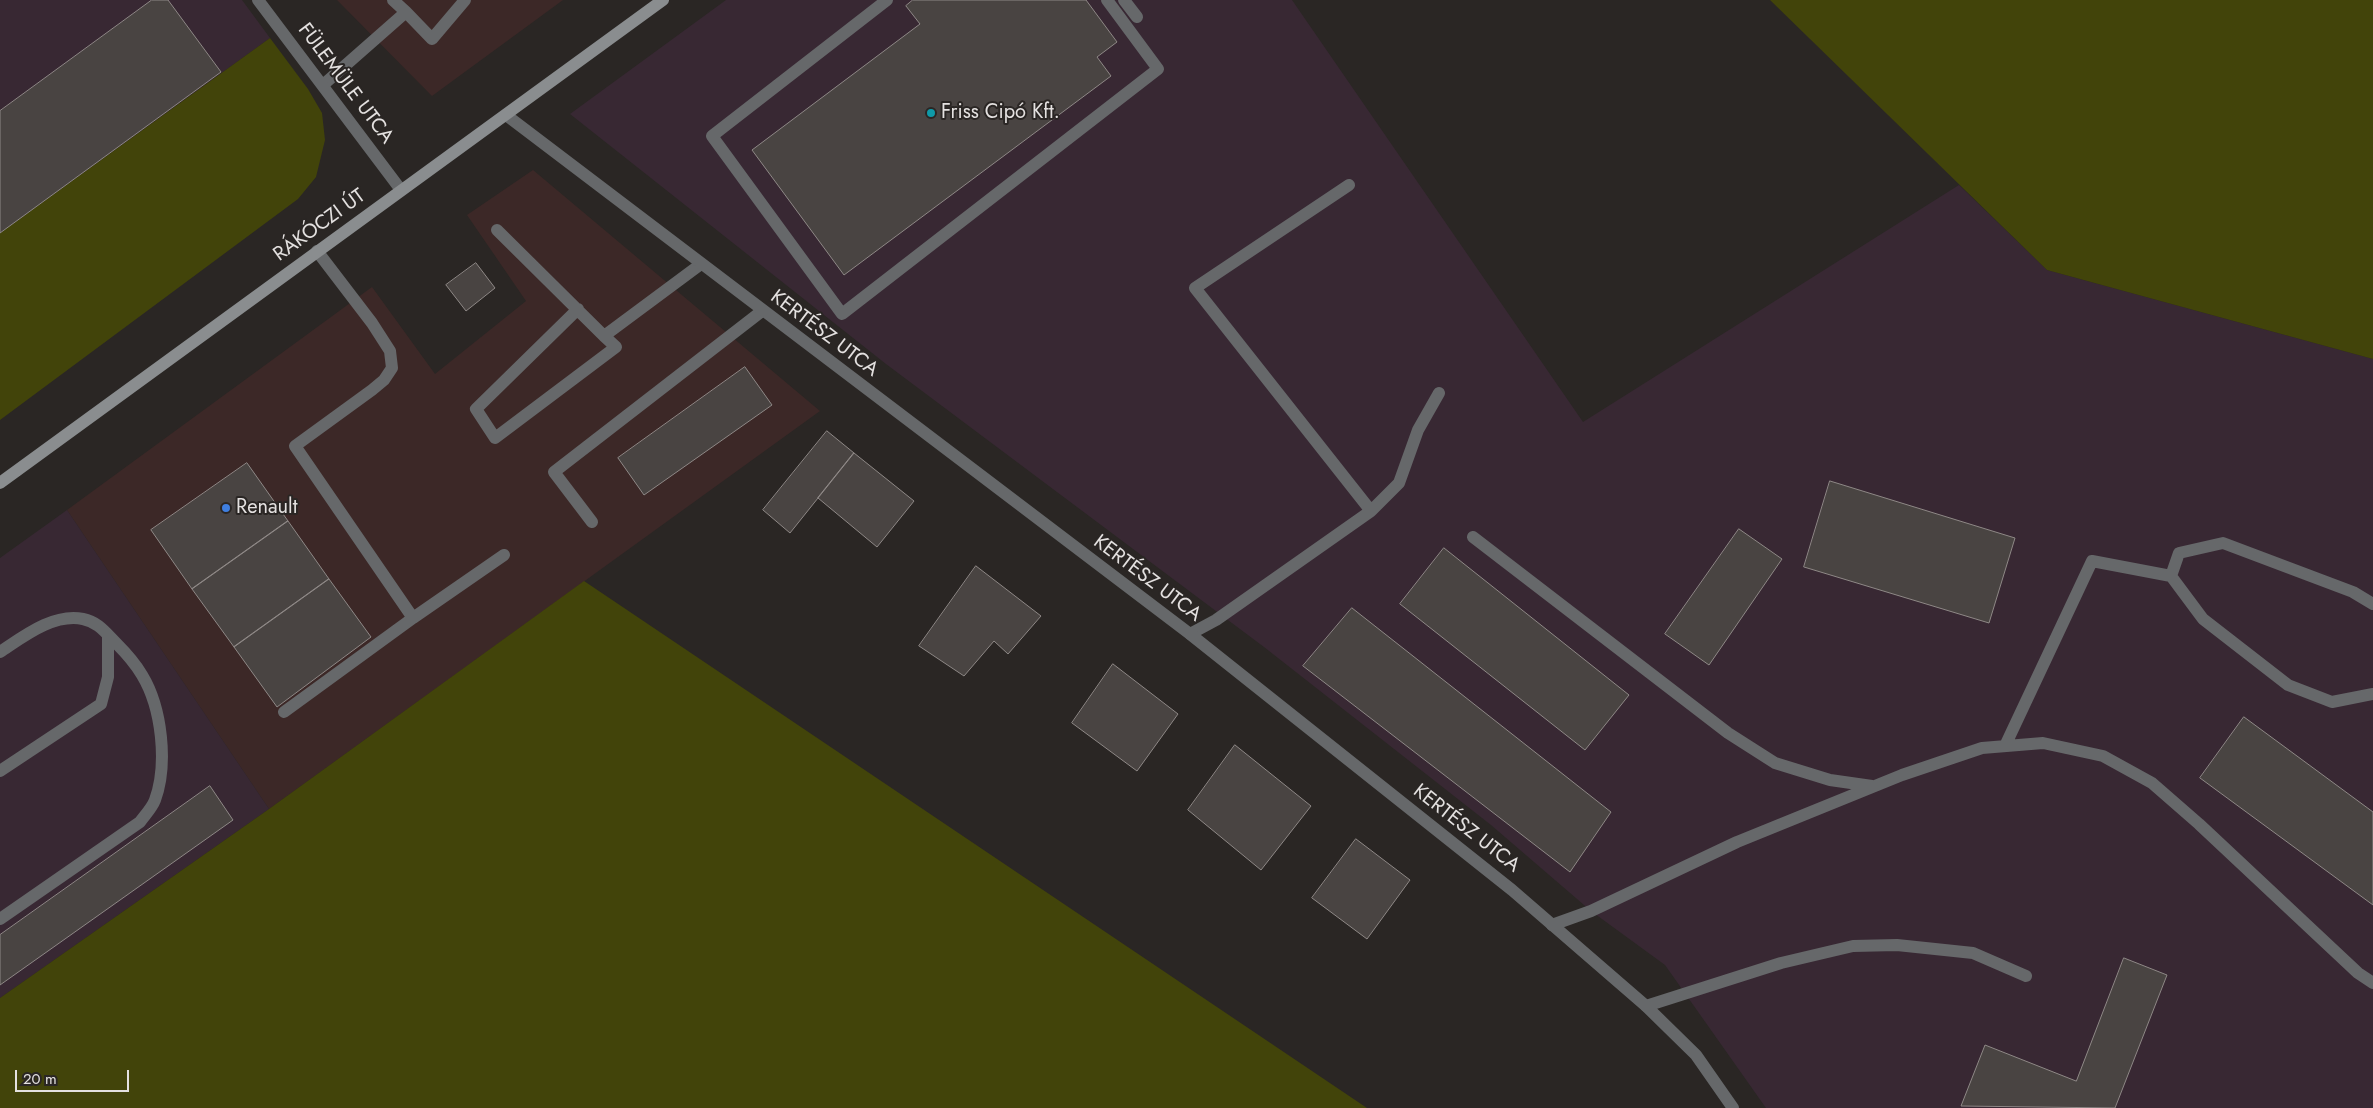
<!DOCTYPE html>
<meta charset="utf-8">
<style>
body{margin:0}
#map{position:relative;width:2373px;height:1108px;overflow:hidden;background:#2a2624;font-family:Jost,sans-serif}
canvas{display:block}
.scale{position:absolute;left:15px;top:1070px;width:114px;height:22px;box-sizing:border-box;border:2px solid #e4e1e0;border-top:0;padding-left:6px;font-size:15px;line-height:18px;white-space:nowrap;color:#e4e1e0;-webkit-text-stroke:4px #2a2624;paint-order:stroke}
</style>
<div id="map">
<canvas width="2373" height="1108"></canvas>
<div class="scale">20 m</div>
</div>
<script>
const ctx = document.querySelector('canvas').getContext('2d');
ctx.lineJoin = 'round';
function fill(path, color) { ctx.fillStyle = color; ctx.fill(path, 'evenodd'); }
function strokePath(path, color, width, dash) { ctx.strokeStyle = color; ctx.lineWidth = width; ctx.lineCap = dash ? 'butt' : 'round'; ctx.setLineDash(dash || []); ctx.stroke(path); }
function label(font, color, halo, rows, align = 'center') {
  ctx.font = font + ' Jost,sans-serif'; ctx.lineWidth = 4; ctx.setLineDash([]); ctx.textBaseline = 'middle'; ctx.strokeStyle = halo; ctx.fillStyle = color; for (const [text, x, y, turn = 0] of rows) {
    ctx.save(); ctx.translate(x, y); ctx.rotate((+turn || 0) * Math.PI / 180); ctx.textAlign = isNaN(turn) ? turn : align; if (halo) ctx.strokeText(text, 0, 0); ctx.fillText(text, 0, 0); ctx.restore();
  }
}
const commercial = new Path2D(`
 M337,0H563L432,96Z
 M533,170L820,411L269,809L67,510L372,287L435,374L526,301L467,215Z`);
const industrial = new Path2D(`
 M0,0H242L270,38L0,233Z
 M726,0H1292L1583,422L1959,185L2047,270L2373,359V1108H1766L1665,965L1591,911L1491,825L1264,647L886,364L570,114Z
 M67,510L269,809L0,998V558Z`);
const green = new Path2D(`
 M1770,0H2373V359L2047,270Z
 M270,38L308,89L322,113L325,140L316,177L298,199L0,420V233Z
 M584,581L1367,1108H0V998L269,809Z`);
const building = new Path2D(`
 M152,0H168L221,72L0,233V111Z
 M913,0H1086L1117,42L1097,57L1111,76L844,275L752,150L920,24L906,6Z
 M476,263L495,288L466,311L446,285Z
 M745,367L772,405L644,495L618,458Z
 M827,431L854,453L790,533L763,510Z
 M854,453L914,501L877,547L818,498Z
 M247,463L288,521L192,589L151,530Z
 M1830,481L2015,538L1989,623L1804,567Z
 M288,521L329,579L234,647L192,589Z
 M1739,529L1782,559L1709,665L1665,634Z
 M1444,548L1629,695L1585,750L1400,604Z
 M976,566L1041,616L1008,654L994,641L964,676L919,646Z
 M329,579L371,637L277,707L234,647Z
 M1352,608L1611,812L1570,872L1303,666Z
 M1113,664L1178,714L1137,771L1072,723Z
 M2244,717L2373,812V905L2200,778Z
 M1235,745L1311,806L1261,870L1188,810Z
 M210,786L233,820L0,985V935Z
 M1356,839L1410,880L1367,939L1312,898Z
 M2124,958L2167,975L2115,1108L1961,1106L1985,1045L2076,1081Z`);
const lane = new Path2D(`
 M887,0L712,136L842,314L1158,69L1107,0
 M1124,0L1137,17
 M406,12L432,39L465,0
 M323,85L406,12L393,0
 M497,230L604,336L701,264
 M578,309L476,409L495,438L616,347L604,336
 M1371,511L1399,483L1418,430L1439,393
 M592,522L554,472L762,311
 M1473,537L1728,733L1775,763L1830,780L1872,786
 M2171,576L2179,553L2223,543L2353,592L2373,604
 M413,618L504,555
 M1190,634L1216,620L1371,511L1195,288L1349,185
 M0,652C23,637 53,613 83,619C98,622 105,632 116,643C125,652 135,663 142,675C162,708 168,764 155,800C152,808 145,815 140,822L0,919
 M284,712L413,618L295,446L372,390L384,380L392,368L390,351L372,323L317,251
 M2005,746L2092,561L2171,576L2203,619L2288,685L2332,702L2373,694
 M0,771L101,704L108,677V635
 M1552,925L1591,911L1737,842L1902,775L1982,748L2043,743L2103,756L2152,783L2199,824L2358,973L2373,983
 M1646,1006L1781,963L1853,946L1897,945L1973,953L2026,976`);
const street = new Path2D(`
 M258,0L401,190
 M506,115L1190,634L1512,890L1646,1006L1696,1055L1733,1108`);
const secondary = new Path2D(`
 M0,483L663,0`);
const markers = [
 [931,113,5,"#0f9aa8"],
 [226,508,5,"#3f7fe0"]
];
const streetNames = [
 ["FÜLEMÜLE UTCA",345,84,53],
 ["RÁKÓCZI ÚT",320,226,-36],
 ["KERTÉSZ UTCA",824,334,37],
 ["KERTÉSZ UTCA",1147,579,37],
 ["KERTÉSZ UTCA",1466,829,38]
];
const poiNames = [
 ["Friss Cipó Kft.",941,113],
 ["Renault",236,508]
];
fill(commercial, '#3c2827');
fill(industrial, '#382833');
fill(green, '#42440a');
fill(building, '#494442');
strokePath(building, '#8e8886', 1);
strokePath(lane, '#66686a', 12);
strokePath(street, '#66686a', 12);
strokePath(secondary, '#8a8d8f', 12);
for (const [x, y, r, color] of markers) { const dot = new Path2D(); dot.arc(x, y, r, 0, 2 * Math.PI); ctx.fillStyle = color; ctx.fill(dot); strokePath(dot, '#2a2624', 2); }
label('20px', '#e4e1e0', '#2a2624', streetNames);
label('20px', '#e4e1e0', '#2a2624', poiNames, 'left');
</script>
